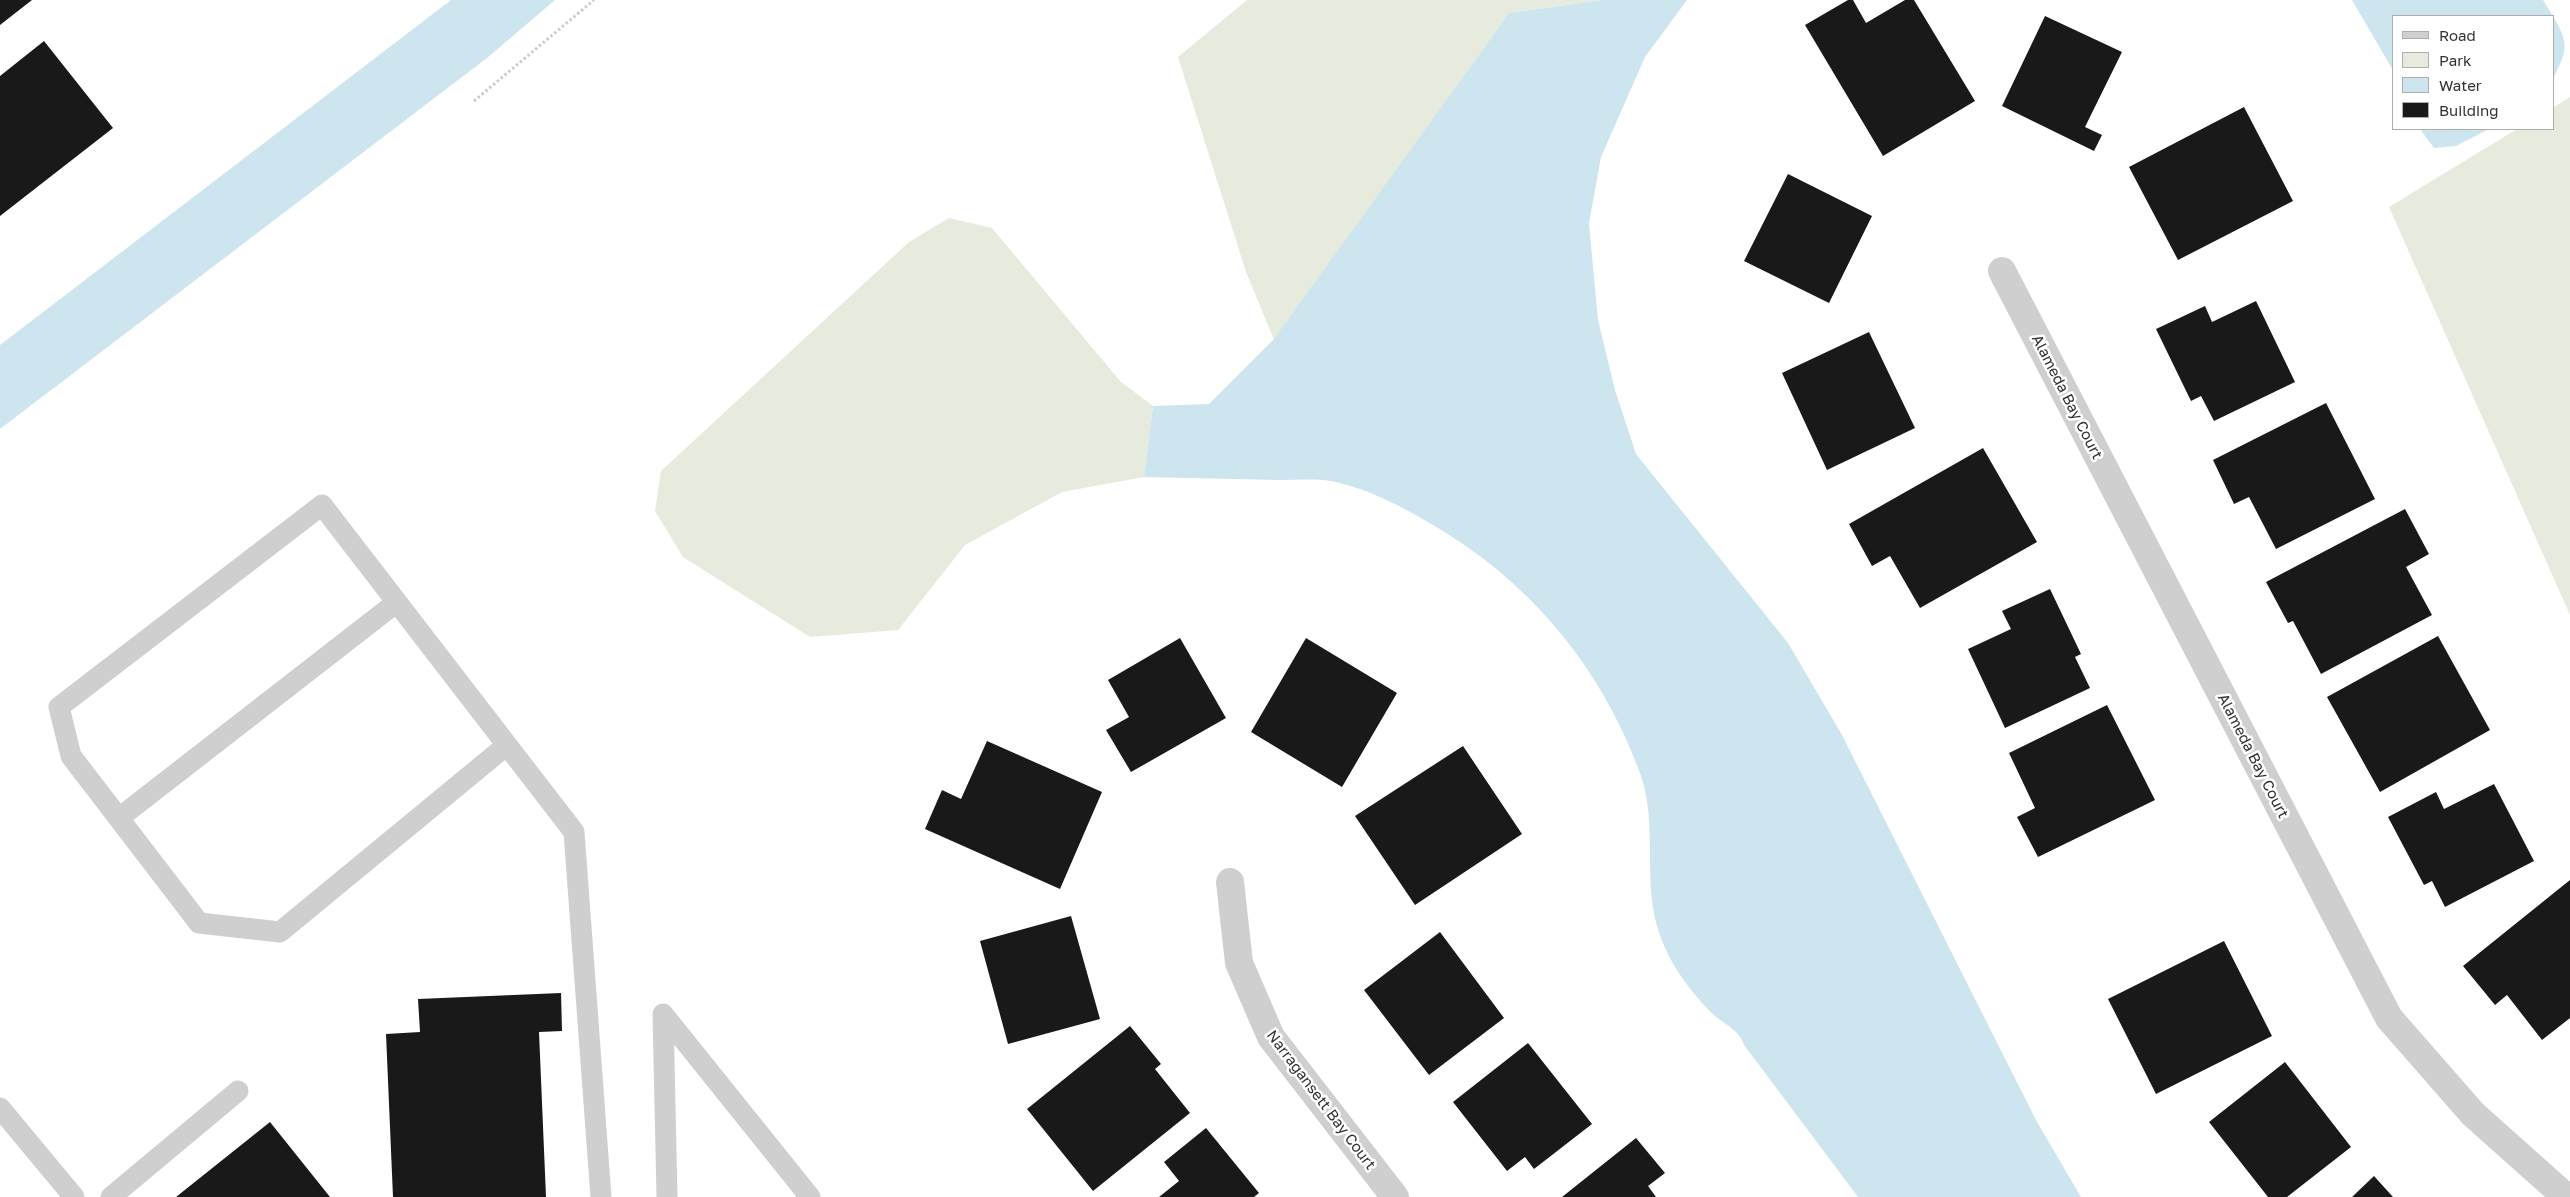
<!DOCTYPE html>
<style>
body{margin:0}
#map{position:relative;width:2570px;height:1197px;overflow:hidden;background:#fff;font-family:"Golos Text",sans-serif}
canvas{display:block}
.legend{position:absolute;left:2392px;top:15px;width:162px;height:115px;box-sizing:border-box;background:#fff;border:1px solid #adadad;margin:0;padding:6px 9px;list-style:none;font-size:15px;color:#323232}
.legend li{display:flex;align-items:center;gap:10px;height:25px}
.legend b{width:25px;border:1px solid #adadad}
</style>
<div id="map">
<canvas width="2570" height="1197"></canvas>
<ul class="legend">
<li><b style="height:6px;background:#cfcfcf"></b>Road</li>
<li><b style="height:14px;background:#e7ebdd"></b>Park</li>
<li><b style="height:14px;background:#cde5ee"></b>Water</li>
<li><b style="height:14px;background:#191919"></b>Building</li>
</ul>
</div>
<script>
const ctx = document.querySelector('canvas').getContext('2d');
ctx.lineJoin = 'round';
function fill(path, color) { ctx.fillStyle = color; ctx.fill(path, 'evenodd'); }
function strokePath(path, color, width, dash) { ctx.strokeStyle = color; ctx.lineWidth = width; ctx.lineCap = dash ? 'butt' : 'round'; ctx.setLineDash(dash || []); ctx.stroke(path); }
function label(font, color, halo, rows, align = 'center') {
  ctx.font = font + ' "Golos Text",sans-serif'; ctx.lineWidth = 5; ctx.setLineDash([]); ctx.textBaseline = 'middle'; ctx.strokeStyle = halo; ctx.fillStyle = color; for (const [text, x, y, turn = 0] of rows) {
    ctx.save(); ctx.translate(x, y); ctx.rotate((+turn || 0) * Math.PI / 180); ctx.textAlign = isNaN(turn) ? turn : align; if (halo) ctx.strokeText(text, 0, 0); ctx.fillText(text, 0, 0); ctx.restore();
  }
}
const green = new Path2D(`
 M1247,0H1602L1509,13L1274,340L1246,272L1178,57Z
 M2570,97V615L2389,207L2517,129H2554V107Z
 M949,218L992,228L1121,382L1153,406L1144,477L1062,492L965,545L898,630L810,637L683,557L655,511L661,471L909,242Z`);
const water = new Path2D(`
 M451,0H555L487,58L0,429V345Z
 M1602,0H1687L1645,57L1601,157L1589,223L1598,320L1615,390L1636,454L1788,643L1842,735L2037,1122L2081,1197H1858L1744,1045C1739,1030 1727,1026 1715,1016C1692,994 1670,965 1660,935C1641,883 1659,826 1640,773C1600,664 1527,578 1426,521C1397,504 1369,490 1336,482C1319,478 1298,480 1280,480C1235,479 1189,478 1144,477L1153,406L1209,404L1274,339L1509,13Z
 M2352,0H2543L2553,16H2394V72Z
 M2554,18C2569,43 2567,51 2554,77Z
 M2420,129H2489L2456,146L2434,148Z`);
const building = new Path2D(`
 M0,0H32L0,25Z
 M1848,0H1853L1866,23L1905,0H1914L1975,101L1883,156L1805,25Z
 M2045,16L2122,52L2085,127L2102,135L2094,151L2002,106Z
 M44,41L113,128L0,216V76Z
 M2244,107L2293,201L2178,260L2129,167Z
 M1788,174L1872,216L1829,303L1744,261Z
 M2256,301L2295,382L2214,421L2201,396L2191,401L2156,329L2205,306L2212,322Z
 M1869,332L1915,428L1827,470L1782,373Z
 M2326,403L2375,499L2276,549L2249,497L2234,504L2213,460Z
 M1983,448L2037,542L1920,608L1890,556L1872,566L1849,524Z
 M2405,509L2429,554L2406,567L2432,615L2321,674L2293,621L2288,623L2266,582Z
 M2050,589L2081,654L2075,657L2090,688L2005,728L1968,649L2011,629L2002,611Z
 M2438,636L2490,730L2380,792L2327,697Z
 M1180,638L1226,718L1131,772L1106,730L1129,717L1108,680Z
 M1306,638L1397,693L1342,787L1251,732Z
 M2107,705L2155,800L2038,857L2017,817L2035,808L2009,753Z
 M987,741L1102,792L1060,889L925,829L942,790L961,799Z
 M1463,746L1522,834L1415,905L1355,816Z
 M2494,784L2534,861L2445,907L2432,881L2424,885L2388,817L2436,792L2444,809Z
 M2570,880V1018L2542,1040L2507,995L2495,1005L2463,966Z
 M1071,916L1100,1019L1008,1044L980,941Z
 M1440,932L1504,1018L1429,1075L1364,990Z
 M2224,941L2272,1036L2156,1094L2108,999Z
 M561,993L562,1031L539,1032L546,1197H393L386,1034L420,1032L418,999Z
 M1130,1026L1161,1064L1155,1069L1190,1113L1093,1191L1027,1109Z
 M1528,1043L1592,1124L1534,1169L1525,1157L1507,1171L1453,1102Z
 M2285,1062L2351,1147L2287,1197H2268L2209,1122Z
 M270,1122L330,1197H176Z
 M1206,1128L1259,1193L1254,1197H1159L1179,1181L1164,1162Z
 M1636,1138L1665,1173L1648,1186L1656,1197H1562Z
 M2374,1176L2393,1197H2352Z`);
const path = new Path2D(`
 M474,101L594,0`);
const lane = new Path2D(`
 M507,745L280,932L199,923L71,756L59,707L322,505L574,832L601,1197
 M119,818L397,602
 M0,1108L74,1197
 M111,1197L238,1091
 M667,1197L663,1014L810,1197`);
const street = new Path2D(`
 M2002,271L2389,1018L2473,1114L2566,1197
 M1230,882L1239,963L1271,1037L1395,1197`);
const streetNames = [
 ["Alameda Bay Court",2067,397,63],
 ["Alameda Bay Court",2253,756,63],
 ["Narragansett Bay Court",1321,1100,53]
];
fill(green, '#e7ebdd');
fill(water, '#cde5ee');
fill(building, '#191919');
strokePath(path, '#ccc', 3, [2.5, 2.5]);
strokePath(lane, '#cfcfcf', 21);
strokePath(street, '#cfcfcf', 28);
label('15px', '#323232', '#fff', streetNames);
</script>
